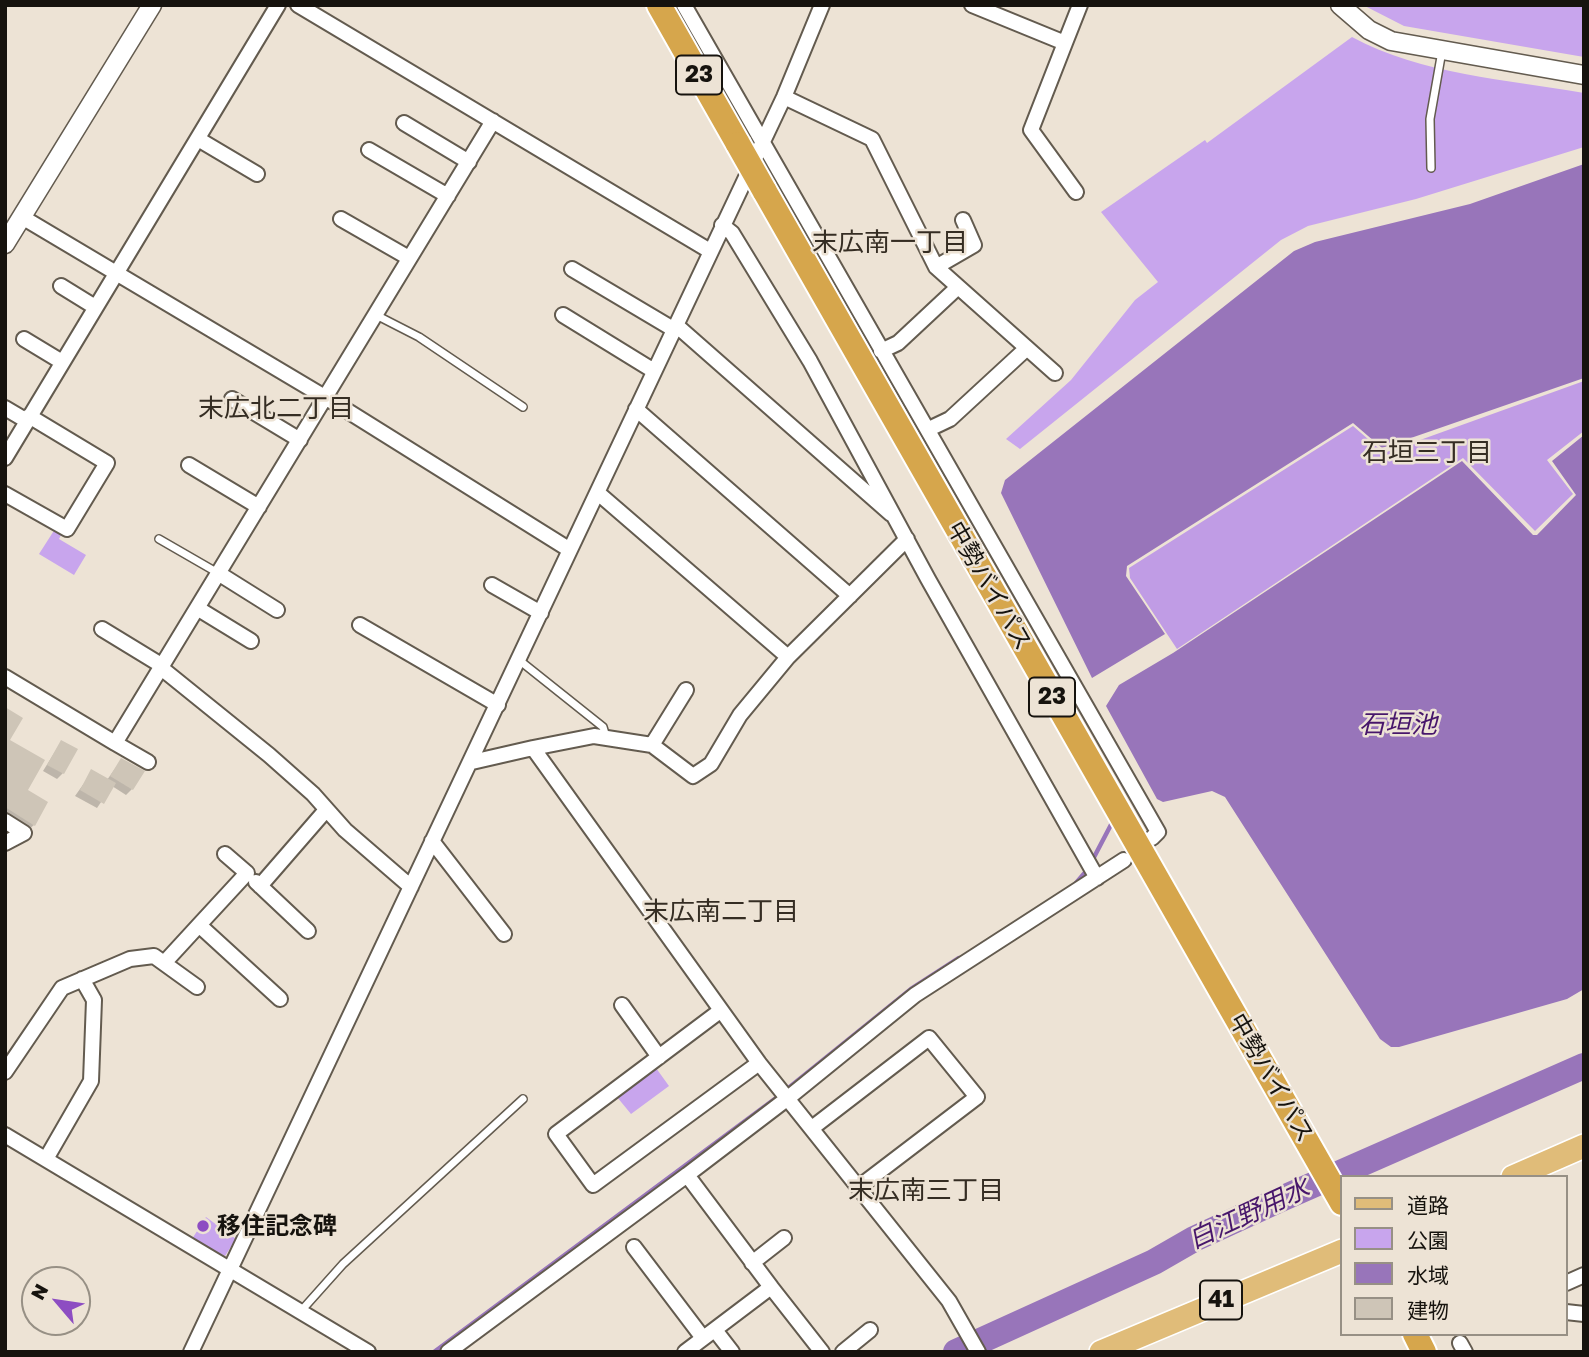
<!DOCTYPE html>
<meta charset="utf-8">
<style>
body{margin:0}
#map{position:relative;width:1589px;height:1357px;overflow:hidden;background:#ede3d5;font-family:"Golos Text","Noto Sans JP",sans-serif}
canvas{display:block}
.frame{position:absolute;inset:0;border:7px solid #16130e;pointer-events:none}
.legend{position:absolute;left:1340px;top:1175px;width:228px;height:161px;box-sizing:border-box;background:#ede3d5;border:2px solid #979085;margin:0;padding:9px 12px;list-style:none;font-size:21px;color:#16130e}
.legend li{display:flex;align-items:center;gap:14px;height:35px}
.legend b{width:35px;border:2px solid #979085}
.north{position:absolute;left:21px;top:1266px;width:70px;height:70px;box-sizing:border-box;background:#ede3d5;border:2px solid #979085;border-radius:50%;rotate:299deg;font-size:19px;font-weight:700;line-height:28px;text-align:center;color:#16130e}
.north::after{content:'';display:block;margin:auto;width:24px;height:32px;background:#8d4dc2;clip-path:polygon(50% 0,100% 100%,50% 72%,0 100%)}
</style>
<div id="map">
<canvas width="1589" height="1357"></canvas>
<div class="frame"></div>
<ul class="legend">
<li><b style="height:9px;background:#e0bc79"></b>道路</li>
<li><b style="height:19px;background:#c8a5ed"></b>公園</li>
<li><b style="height:19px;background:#9875ba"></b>水域</li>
<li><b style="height:19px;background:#cec5b7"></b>建物</li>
</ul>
<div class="north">N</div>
</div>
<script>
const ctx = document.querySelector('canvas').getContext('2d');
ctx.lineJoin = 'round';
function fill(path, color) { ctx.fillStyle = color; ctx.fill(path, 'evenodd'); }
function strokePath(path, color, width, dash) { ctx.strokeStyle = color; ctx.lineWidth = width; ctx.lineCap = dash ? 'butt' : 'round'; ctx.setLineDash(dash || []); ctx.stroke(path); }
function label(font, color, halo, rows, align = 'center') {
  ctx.font = font + ' "Golos Text","Noto Sans JP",sans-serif'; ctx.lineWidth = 5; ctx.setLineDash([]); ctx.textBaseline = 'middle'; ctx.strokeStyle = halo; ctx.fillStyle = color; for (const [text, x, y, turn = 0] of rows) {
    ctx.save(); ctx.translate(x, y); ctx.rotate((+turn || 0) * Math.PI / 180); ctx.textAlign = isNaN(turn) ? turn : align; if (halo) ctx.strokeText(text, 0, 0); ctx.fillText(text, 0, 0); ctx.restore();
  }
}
const green = new Path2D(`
 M1363,5H1584V57L1404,26Z
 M1352,37C1422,75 1506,79 1584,93V147L1416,199L1308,226L1281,240L1020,449L1006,439L1071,380L1135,300L1158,282L1101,212L1205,140L1207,143Z
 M55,529L62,533L59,539L86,555L74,575L39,554Z
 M656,1068L669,1086L631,1114L617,1097Z
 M206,1217L236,1239L225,1256L192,1239Z`);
const forest = new Path2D(`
 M1584,381V431L1547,460L1573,494L1535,531L1463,458L1177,649L1130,578L1129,568L1353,426L1384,453Z`);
const water = new Path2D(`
 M1584,164V378L1382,448L1353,423L1127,566L1126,576L1165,634L1092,678L1001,493L1005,480L1294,251L1315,242L1470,204Z
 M1584,435V989L1567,999L1399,1047H1391L1380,1039L1225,797L1212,791L1163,802L1157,799L1106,706L1119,685L1173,653L1462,461L1533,535H1537L1576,495L1552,461Z`);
const shadow = new Path2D(`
 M5,709L8,741L34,825L27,831L5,818Z
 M61,742L63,773L57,779L43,771Z
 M121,760L132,789L126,795L112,786L97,808L75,796L92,772L107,780Z`);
const stream = new Path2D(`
 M1092,861L1114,819
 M1076,883L1088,869
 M434,1352L776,1098L911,989L959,958`);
const river = new Path2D(`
 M956,1352L1154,1262L1194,1239L1281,1199L1584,1066`);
const building = new Path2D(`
 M5,707L23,718L10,740L45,760L28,790L48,802L35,826L5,807Z
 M61,740L78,749L64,774L47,765Z
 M121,758L145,771L133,790L110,776Z
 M91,769L116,783L104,804L80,790Z`);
const service = new Path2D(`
 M1431,168L1430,119L1442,51
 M376,315L419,337L523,407
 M159,539L218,573
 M519,660L603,727L606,737
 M301,1311L343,1264L523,1099`);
const minor = new Path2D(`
 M298,5L710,251
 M684,5L1158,832L1152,838
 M972,5L1065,43L1080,5
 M1065,43L1031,130L1076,192
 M784,97L872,139L936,267L1055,373
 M404,123L469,162
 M198,139L257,174
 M369,150L448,196
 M22,217L338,405L570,550
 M341,219L409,258
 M722,225L732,233L810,361L928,579L1097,878
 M936,267L974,245L963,220
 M572,269L673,329
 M61,286L95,307
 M563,315L654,371
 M676,325L891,514
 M24,339L62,362
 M881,351L898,343L958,287
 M232,399L300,440
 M5,408L27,421
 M636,409L850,596
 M929,429L950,419L1027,348
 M5,458L278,5
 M189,465L259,507
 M598,493L788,657L740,715L711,764L693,776L652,745
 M5,494L67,529L107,463L29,416
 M218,573L277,610
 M492,585L541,613
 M197,608L251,641
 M360,625L498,705
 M102,629L161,665
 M788,657L907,539
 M160,667L269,755L313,794L345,830L411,887
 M5,677L115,743L493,121
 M115,743L148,762
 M533,748L594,736L652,745L686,690
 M472,762L533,748L759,1063L949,1301L978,1352
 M5,821L24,833L5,843
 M432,841L504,934
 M256,882L308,931
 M260,886L326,810
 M199,925L247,873L225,854
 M165,962L199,925L280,999
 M622,1005L659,1057
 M720,1011L556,1134L593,1185L759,1063
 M5,1072L62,988L130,959L154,956L197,987
 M812,1128L929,1038L977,1097L859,1187
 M5,1135L368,1352
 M46,1159L91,1081L94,1000L82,979
 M634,1247L703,1338
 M752,1263L784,1238
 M1566,1283L1584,1275
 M771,1287L822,1352
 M1566,1312L1584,1314
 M715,1330L732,1352
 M1460,1343L1465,1352
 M191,1352L784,97L822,5
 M448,1352L687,1175
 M685,1352L771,1287L687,1175L788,1098L915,995L1124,860
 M843,1352L870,1330`);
const tertiary = new Path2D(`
 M1340,5L1369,30L1391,41L1584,75
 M5,244L152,5`);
const primary = new Path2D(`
 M1513,1177L1584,1146
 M1101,1352L1342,1251`);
const trunk = new Path2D(`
 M659,5L738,144
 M764,190L1342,1203
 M1415,1334L1424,1352`);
const trunkBridge = new Path2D(`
 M738,144L764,190`);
const markers = [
 [203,1226,7,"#8d4dc2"]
];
const shields = [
 [699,75,46],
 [1052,697,46],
 [1221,1300,42]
];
const shieldNames = [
 ["23",699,75],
 ["23",1052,697],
 ["41",1221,1300]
];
const streetNames = [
 ["中勢バイパス",989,586,60],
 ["中勢バイパス",1271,1078,60]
];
const poiNames = [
 ["移住記念碑",217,1226]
];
const neighbourhoodNames = [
 ["末広南一丁目",890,243],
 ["末広北二丁目",276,409],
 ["石垣三丁目",1427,453],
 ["末広南二丁目",721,912],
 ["末広南三丁目",926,1191]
];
const waterNames = [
 ["石垣池",1398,725],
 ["白江野用水",1249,1214,-25]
];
fill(green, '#c8a5ed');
fill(forest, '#c09ce5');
fill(water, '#9875ba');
fill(shadow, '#0003');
strokePath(stream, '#9875ba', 4.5);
strokePath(river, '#9875ba', 26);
fill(building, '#cec5b7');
strokePath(service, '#635b4f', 10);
strokePath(minor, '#635b4f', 18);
strokePath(tertiary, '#635b4f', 21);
strokePath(primary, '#fff', 26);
strokePath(trunk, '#fff', 28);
strokePath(service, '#fff', 7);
strokePath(minor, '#fff', 14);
strokePath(tertiary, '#fff', 18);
strokePath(primary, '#e0bc79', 23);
strokePath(trunk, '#d6a64c', 24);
strokePath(trunkBridge, '#fff', 28, []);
strokePath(trunkBridge, '#d6a64c', 24);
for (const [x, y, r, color] of markers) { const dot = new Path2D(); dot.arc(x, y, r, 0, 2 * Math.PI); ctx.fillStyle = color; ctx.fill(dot); strokePath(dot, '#ede3d5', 2.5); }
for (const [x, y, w] of shields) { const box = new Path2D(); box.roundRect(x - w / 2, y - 19.5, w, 39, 5); ctx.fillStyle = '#ede3d5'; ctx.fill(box); strokePath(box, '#16130e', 2); }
label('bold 23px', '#16130e', null, shieldNames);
label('24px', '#16130e', '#ede3d5', streetNames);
label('bold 24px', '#16130e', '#ede3d5', poiNames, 'left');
label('26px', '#352d23', '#ede3d5', neighbourhoodNames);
label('italic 26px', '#47166b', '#ede3d5', waterNames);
</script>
